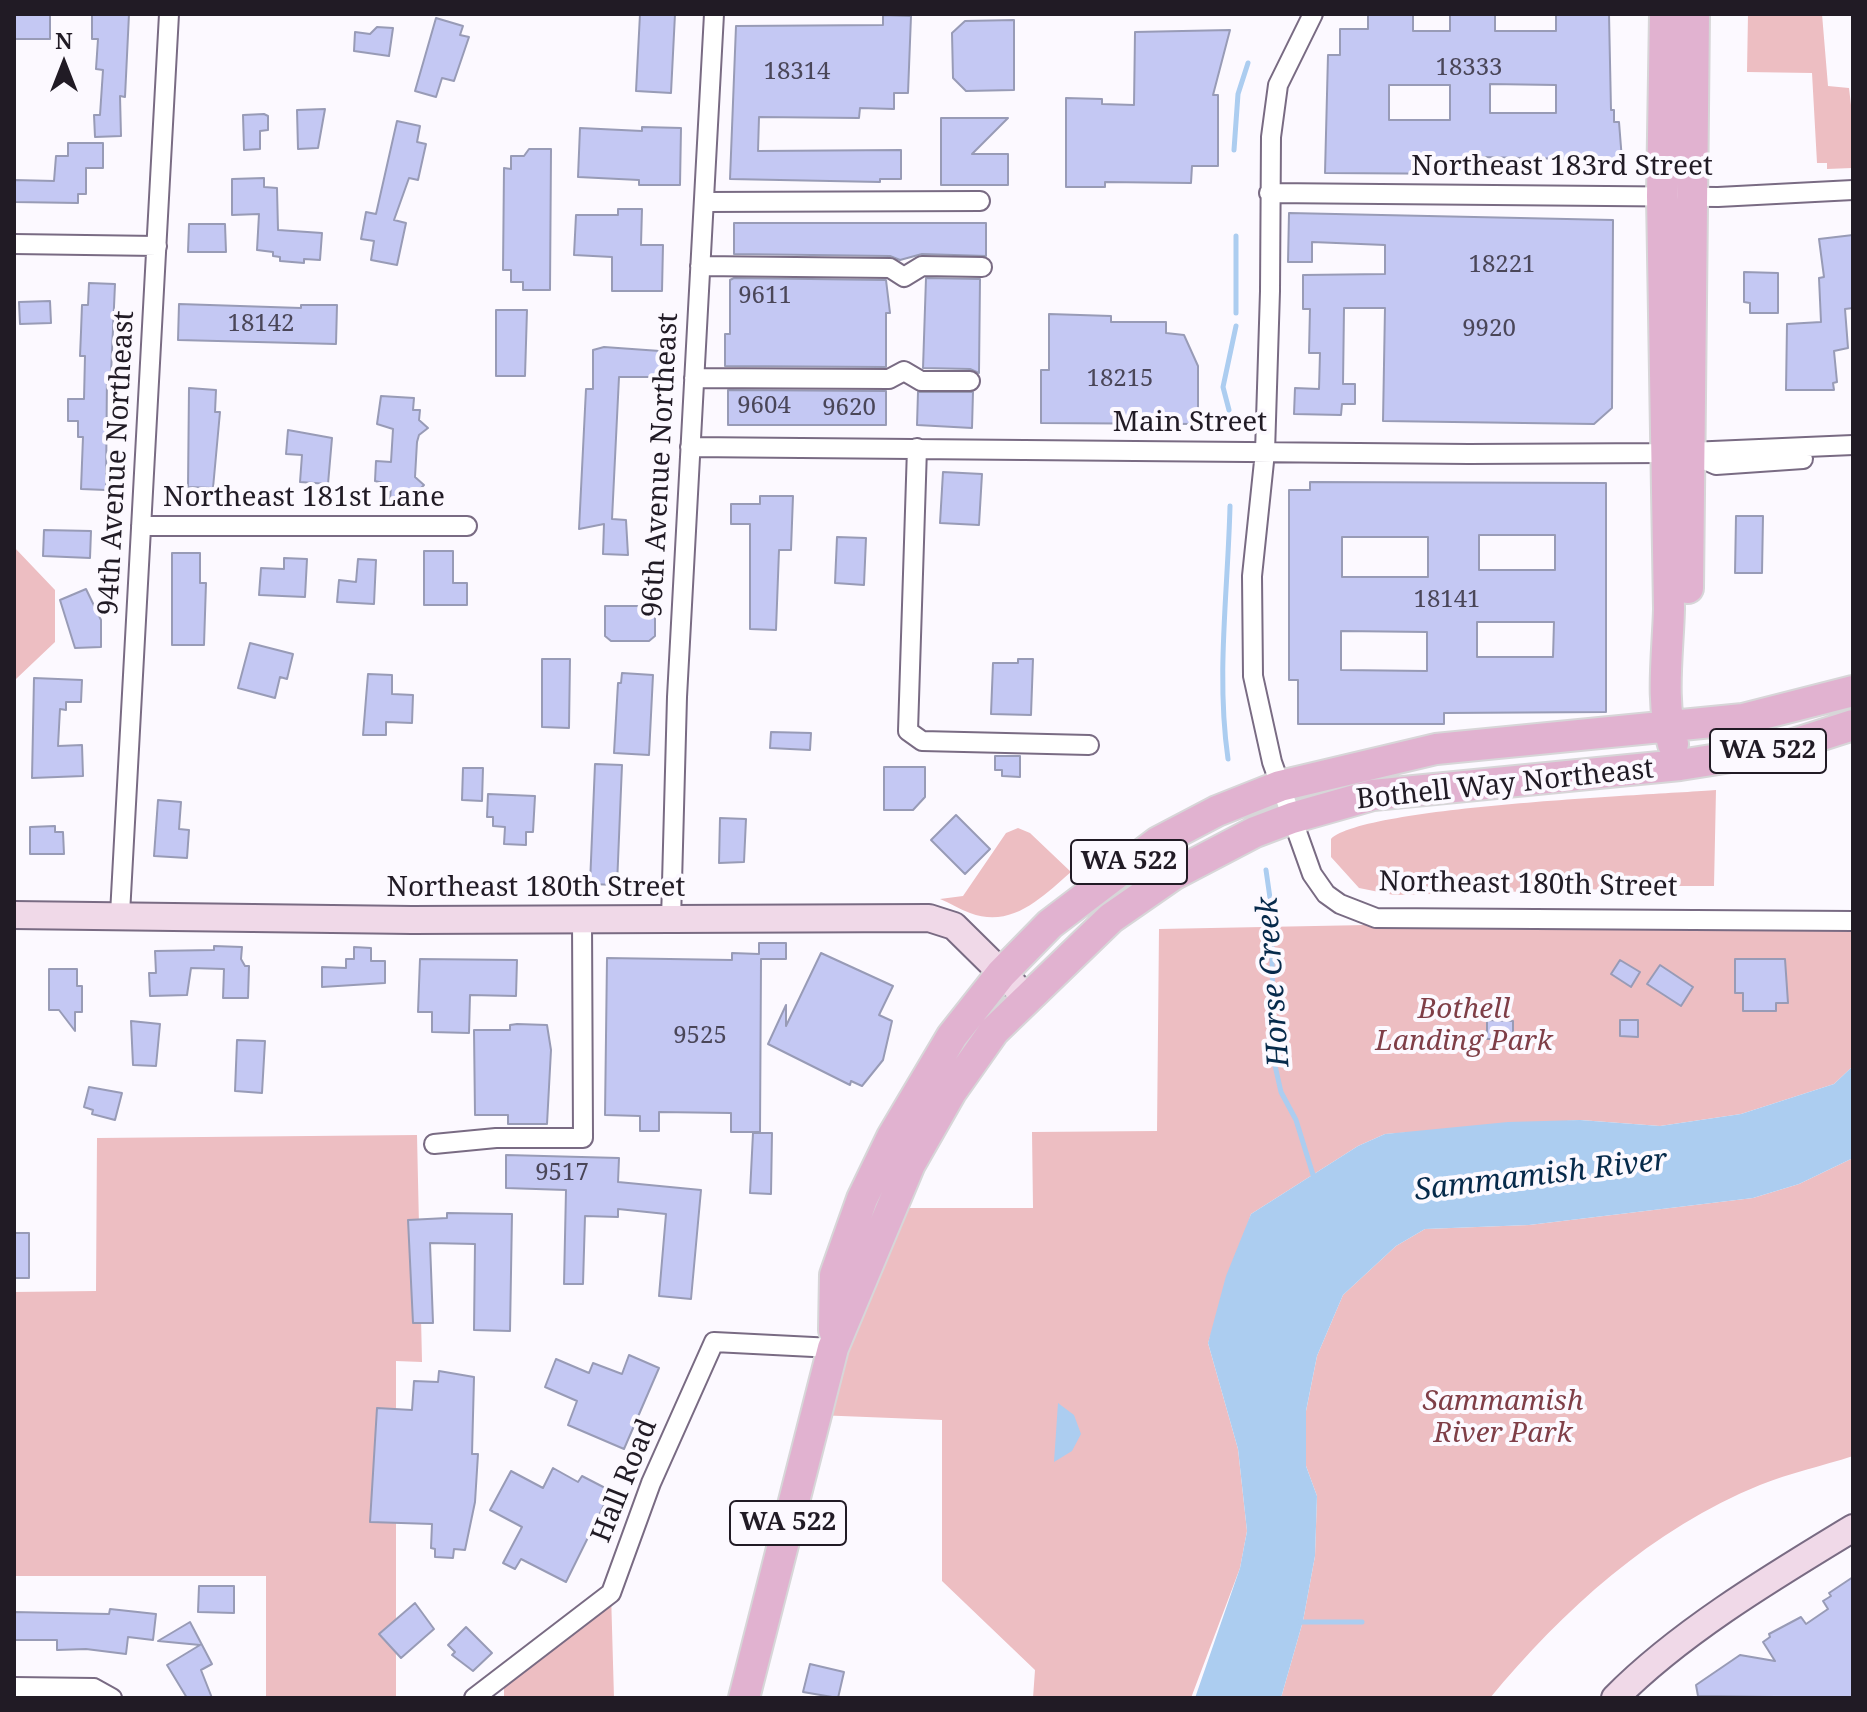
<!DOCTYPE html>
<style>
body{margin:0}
#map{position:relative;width:1867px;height:1712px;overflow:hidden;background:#fcf9ff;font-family:"Noto Serif",serif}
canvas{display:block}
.frame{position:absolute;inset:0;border:16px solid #211b25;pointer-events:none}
.north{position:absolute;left:24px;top:24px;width:80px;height:80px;-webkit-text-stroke:6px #fcf9ff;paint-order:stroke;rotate:0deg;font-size:22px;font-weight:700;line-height:32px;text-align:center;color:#211b25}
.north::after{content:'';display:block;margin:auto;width:28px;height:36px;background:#211b25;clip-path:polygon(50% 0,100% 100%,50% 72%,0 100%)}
</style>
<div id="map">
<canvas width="1867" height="1712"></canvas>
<div class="frame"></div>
<div class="north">N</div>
</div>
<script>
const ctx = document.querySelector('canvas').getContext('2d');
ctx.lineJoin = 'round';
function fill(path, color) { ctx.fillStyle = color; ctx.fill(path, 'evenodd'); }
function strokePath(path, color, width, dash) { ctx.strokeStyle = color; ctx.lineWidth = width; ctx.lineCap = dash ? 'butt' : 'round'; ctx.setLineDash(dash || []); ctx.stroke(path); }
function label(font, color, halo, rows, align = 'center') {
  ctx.font = font + ' "Noto Serif",serif'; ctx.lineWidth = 8; ctx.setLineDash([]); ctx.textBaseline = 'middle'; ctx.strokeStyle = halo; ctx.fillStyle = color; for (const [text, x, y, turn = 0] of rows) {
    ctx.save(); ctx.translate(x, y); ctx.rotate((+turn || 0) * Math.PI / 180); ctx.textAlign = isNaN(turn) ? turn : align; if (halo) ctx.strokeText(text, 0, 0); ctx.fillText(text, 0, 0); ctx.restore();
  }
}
const green = new Path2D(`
 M1748,14H1822L1828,86L1849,88L1853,122L1852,168L1827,169V163H1817L1812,73L1747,72Z
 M14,547L55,590V642L16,679Z
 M1716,790L1714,886H1655L1649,877L1620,879L1612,889L1394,895L1359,888L1331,857V839C1365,806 1652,795 1716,790Z
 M1018,828L1030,833L1071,872C1042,897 1012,929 970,913C959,909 950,903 940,899L963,896L1006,833Z
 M1367,925H1853V1066L1834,1084L1741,1114L1660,1126L1580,1120L1385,1134L1358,1146L1251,1214L1208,1343L1238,1449L1247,1531L1240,1568L1191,1698H1033L1035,1670L942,1581V1420L816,1415L892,1208H1033L1032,1132L1157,1131L1159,929Z
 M417,1135L422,1362L396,1361V1698H266V1576H14V1292L96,1291L97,1138Z
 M1853,1158V1456C1822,1466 1790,1473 1760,1485C1653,1528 1562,1611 1490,1698H1281L1303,1621L1315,1556L1317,1496L1306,1466V1411L1317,1356L1343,1295L1396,1246L1425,1229L1529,1225L1753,1198L1799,1184Z
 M611,1593L614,1698H504V1675Z`);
const water = new Path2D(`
 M1853,1066V1158L1799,1184L1753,1198L1529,1225L1425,1229L1396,1246L1343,1295L1317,1356L1306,1411V1466L1317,1496L1315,1556L1303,1621L1281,1698H1195L1240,1568L1247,1531L1238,1449L1208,1343L1226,1276L1251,1214L1358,1146L1385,1134L1508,1122L1580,1120L1660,1126L1741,1114L1834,1084Z
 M1058,1403L1074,1415L1081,1434L1072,1451L1054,1462Z`);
const stream = new Path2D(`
 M1234,150L1238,94L1248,63
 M1236,236V313
 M1229,410L1223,387L1236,326
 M1228,759C1216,676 1228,590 1230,506
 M1266,870L1271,905L1274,1061L1281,1092L1296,1120L1314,1178
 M1299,1622H1362`);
const building = new Path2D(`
 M50,14V39H14V15Z
 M92,14H129L125,97L120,96L121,136L95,137L94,115H100L103,70L96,69L98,39H92Z
 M640,14H675L671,93L636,91Z
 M1368,14H1413V31H1450V14H1495V31H1556V14H1609L1611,110H1614V122H1619L1622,160L1479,157V174L1325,173L1328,55H1340V29H1368ZM1490,84L1556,85V113H1490ZM1389,85H1450V120H1389Z
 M883,15L911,16L908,93H894V109L860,108L859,118L759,117L758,151L901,150V179H880V182L730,179L736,26L883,25Z
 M436,18L463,26L460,35L469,37L454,81L442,78L436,97L415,91Z
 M1014,20V90L966,91L953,78L952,33L965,21Z
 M377,27L393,28L389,56L354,51L355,32L370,34Z
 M1230,30L1213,95H1218V166H1192L1191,183L1105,182V187H1066V98L1102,99V104L1134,105L1135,32Z
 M325,109L318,148L298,149L297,110Z
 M264,114L268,116V130L260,131V149L244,150L243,115Z
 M941,118H1008L972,154H1008V185H941Z
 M397,121L420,126L417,142L426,144L418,180L409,178L394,220L406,223L397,265L371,260L374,241L361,239L366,212L376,214Z
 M642,127L681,128L680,185H639V180L578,177L580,128L642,131Z
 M68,143H103V168H86V194H78V203L14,202V180L54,181L56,156H68Z
 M529,149H551L550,290H523V282H511V270H503L504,168L511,169V156H524Z
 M264,178V187L277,188L278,230L322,233L320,260L304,259V263L280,261V257L273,256V252L257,250L259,214L232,215V179Z
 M618,209H642L641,245H663L662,291H612V257L574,255L576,215H618Z
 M1289,213L1613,220L1612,408L1594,424L1383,421L1385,308H1344L1343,384H1355V404H1342L1341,415L1294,414L1295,388L1319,389L1320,353H1309L1310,309H1303V275L1385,274V245L1312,242V262H1288Z
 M734,223H986V256L922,254L900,260L890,256L734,254Z
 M189,224H225L226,252H188Z
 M1853,235V308L1845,309L1848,348L1834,351L1837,382L1833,383L1834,390H1786L1787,324L1821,322L1819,278L1824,277L1819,239Z
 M1744,272L1778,273V313H1750V303L1744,302Z
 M734,278L886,280L890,313H886V367L725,366V334H730V280Z
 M926,278L980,279L979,373L970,369L923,368Z
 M89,283L115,284L111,374H107L106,490L81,489L83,437H78V421H68V399H84L85,356H80L81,332L82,305H88Z
 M50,301L51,323L20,324L19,302Z
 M179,304L301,308V305H337L336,344L178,340Z
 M496,310H527L525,376H496Z
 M1049,314L1111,316V322H1166V333L1184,335L1198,366V424L1041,423V370H1049Z
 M604,347L660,351V377H619L612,519L626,520L628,555L603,554L604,524L579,529L586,389H593V350Z
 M189,388L216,390L215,412H220L213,488L188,487Z
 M728,390L886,391V425H728Z
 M918,392H973L972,428L917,425Z
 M381,396L414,398L413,410H420L419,420L428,428L419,435L417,442L415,477L424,485L416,493L415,501L390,500L391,485L375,481L376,461L391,462L393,429L377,424Z
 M288,430L332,438L328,484L300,482L302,455L286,454Z
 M943,472L982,474L979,525L940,523Z
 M1310,482L1606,483V712L1444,713V724H1298V680H1289V490H1310ZM1479,535H1555V570H1479ZM1342,537H1428V577H1342ZM1477,622H1554L1553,657H1477ZM1341,631L1427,632V671L1341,670Z
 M760,496H793L791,550H779L776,630L750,629V524H731V504H760Z
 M1736,516H1763L1762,573H1735Z
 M44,530L91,531L90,558L43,556Z
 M837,537L866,538L864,585L835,583Z
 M424,551H453V583H467V605H424Z
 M172,553H200V583H206L204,645H172Z
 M284,558L307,559L305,597L259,595L261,568L284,569Z
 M358,559L376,560L374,604L337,602L339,580L356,582Z
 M86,589L101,620V647L75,648L60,600Z
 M605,606H655V636L649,641H611L605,636Z
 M250,643L293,654L287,679L280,677L275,698L238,688Z
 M542,659H570L569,728L542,727Z
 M1018,659H1033L1031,715L991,714L993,663H1018Z
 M622,673L653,675L649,755L614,753L618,683H621Z
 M368,674L392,675V694L413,695L412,723L386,722V735H363Z
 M34,678L82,680L81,702H66V710L60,709L58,746L82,745L83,776L32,778Z
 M771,732L811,733L810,750L770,748Z
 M995,756H1020V777L1002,776V770H995Z
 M595,764L622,765L617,885L590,884Z
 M884,767H925V797L913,810H884Z
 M463,768H483L482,801L462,800Z
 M488,794L535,796L533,832H526V845L504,844L505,827L493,826V817H487Z
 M158,800L181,802L179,829L189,830L187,858L154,856Z
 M956,815L990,849L965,874L931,840Z
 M720,818L746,819L744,862L719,863Z
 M55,826V832H63L64,854H30V827Z
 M759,943H786V959H761L760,1132H731V1113L659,1112V1131H640V1116L605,1115L607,958L732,960V953L759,954Z
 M214,946L242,947L241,959L245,966H249L248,998H223L224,969L191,968L187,995L150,996L149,973H156L155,951L214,950Z
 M354,947L371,948V961H385V983L322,987V967L346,968V959H354Z
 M821,953L893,986L879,1015L892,1021L883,1060L862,1086L851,1081L850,1085L768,1044L786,1005V1026Z
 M420,959L517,960L516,996L470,995L469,1033L432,1032V1012H418Z
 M1735,959H1785L1788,1003H1776V1011H1743V993H1735Z
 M1620,960L1640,972L1631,987L1611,974Z
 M1660,965L1693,987L1681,1006L1647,984Z
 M49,969H77V986H82V1012H75V1031L59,1010H49Z
 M1487,1020L1513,1021V1039H1487Z
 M1620,1020H1638V1037L1620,1036Z
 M131,1021L160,1024L156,1066L133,1065Z
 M517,1024L547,1025L551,1050L547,1124H508V1115H475L474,1030H510V1025Z
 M237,1040L265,1041L262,1093L235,1091Z
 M89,1087L122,1093L115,1120L92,1114L93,1110L84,1107Z
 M753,1133H772L771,1194L750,1193Z
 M506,1155L619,1158L618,1182L701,1190L691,1299L659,1296L666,1214L618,1209V1217L585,1216L583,1284H564L566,1190L506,1188Z
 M447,1213L512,1214L510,1331L474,1330L475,1244L430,1243L433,1323H413L408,1220L447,1218Z
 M14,1233H29V1278H14Z
 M629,1355L659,1368L624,1449L568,1425L577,1401L545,1387L556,1359L589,1373L593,1363L622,1374Z
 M439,1371L474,1377L472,1454H478L475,1502L465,1550L454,1549L453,1558L435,1557V1549L431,1548L432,1524L370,1522L377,1408L412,1410L414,1381L438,1382Z
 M553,1468L578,1482L582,1476L611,1491L566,1582L521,1559L515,1569L503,1563L522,1527L490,1510L511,1471L543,1488Z
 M1853,1577V1698L1698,1696L1696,1685L1740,1655L1775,1661L1763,1642L1770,1637L1769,1634L1801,1617L1806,1624L1828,1609L1823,1601L1831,1596L1829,1593Z
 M199,1586H234V1613L198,1612Z
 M415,1603L434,1629L401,1658L379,1634Z
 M110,1609L156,1614L153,1640L128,1637L126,1654L86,1649L57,1650V1640H14V1612L109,1614Z
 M190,1622L212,1664L201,1670L212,1698H187L167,1665L200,1645L158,1641Z
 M466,1627L492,1653L473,1671L452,1655L455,1652L448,1645Z
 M810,1664L844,1672L838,1698L803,1692Z`);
const street = new Path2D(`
 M1313,14L1278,85L1271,137L1270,291L1265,452L1252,576L1253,676L1272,762L1312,874L1326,894L1340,904L1376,918L1853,921
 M1269,193L1718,197L1853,190
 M704,202L980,201
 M14,244L157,246
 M700,266L890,268L904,277L922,266L982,267
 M694,378L889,379L904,371L921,381H970
 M690,447L1469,454L1666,453L1853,445
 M917,448L908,731L922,741L1089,745
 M1691,454L1716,465L1803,459
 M141,526H467
 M120,914L169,14
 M671,920L677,697L714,14
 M434,1144L496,1138H583L582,919
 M14,1687L94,1688L112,1698
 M474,1698L611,1593L651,1483L714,1342L833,1348`);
const secondary = new Path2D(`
 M14,915L412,920L929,918L954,926L1027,998
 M1615,1698C1680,1632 1774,1576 1853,1528`);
const primary = new Path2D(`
 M1665,14L1662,196L1669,609C1668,652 1660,702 1673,744
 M1688,588L1694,14
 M834,1330L835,1275L862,1199L892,1137L952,1036L1001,974L1050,924L1158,842L1217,811L1280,786L1436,749L1743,719L1853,691
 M744,1698L833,1348L910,1164L951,1092L994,1031L1111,918L1173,875L1255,832L1292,818L1373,795L1680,765L1775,750L1853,725`);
const numberNames = [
 ["18333",1469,68],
 ["18314",797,72],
 ["18221",1502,265],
 ["9611",765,296],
 ["18142",261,324],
 ["9920",1489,329],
 ["18215",1120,379],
 ["9604",764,406],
 ["9620",849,408],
 ["18141",1447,600],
 ["9525",700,1036],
 ["9517",562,1173]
];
const shields = [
 [1768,751,116],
 [1129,862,116],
 [788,1523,116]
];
const shieldNames = [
 ["WA 522",1768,751],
 ["WA 522",1129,862],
 ["WA 522",788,1523]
];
const streetNames = [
 ["Northeast 183rd Street",1562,167],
 ["Main Street",1190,423],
 ["94th Avenue Northeast",117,463,-87],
 ["96th Avenue Northeast",661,465,-87],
 ["Northeast 181st Lane",304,498],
 ["Bothell Way Northeast",1505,785,-6],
 ["Northeast 180th Street",1528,885,1],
 ["Northeast 180th Street",536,888],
 ["Hall Road",625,1481,-68]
];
const parkNames = [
 ["Bothell",1464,1010],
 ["Landing Park",1464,1042],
 ["Sammamish",1503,1402],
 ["River Park",1503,1434]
];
const waterNames = [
 ["Horse Creek",1274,982,-94],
 ["Sammamish River",1541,1176,-7]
];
fill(green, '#edbec2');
fill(water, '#accdf0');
strokePath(stream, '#accdf0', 5);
fill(building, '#c4c8f3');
strokePath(building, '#989bb6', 2);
strokePath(street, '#796b83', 22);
strokePath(secondary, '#796b83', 30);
strokePath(primary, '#d7d6d8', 34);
strokePath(street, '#fff', 18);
strokePath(secondary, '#f0d9e8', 26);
strokePath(primary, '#e1b2d0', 30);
label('24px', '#4a4658', null, numberNames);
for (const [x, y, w] of shields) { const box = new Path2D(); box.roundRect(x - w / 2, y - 22, w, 44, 6); ctx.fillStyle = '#fcf9ff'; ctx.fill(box); strokePath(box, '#211b25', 2); }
label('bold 26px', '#211b25', null, shieldNames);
label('28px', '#211b25', '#fcf9ff', streetNames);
label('italic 28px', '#7f3e47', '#fcf9ff', parkNames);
label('italic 30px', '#062a4b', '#fcf9ff', waterNames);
</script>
